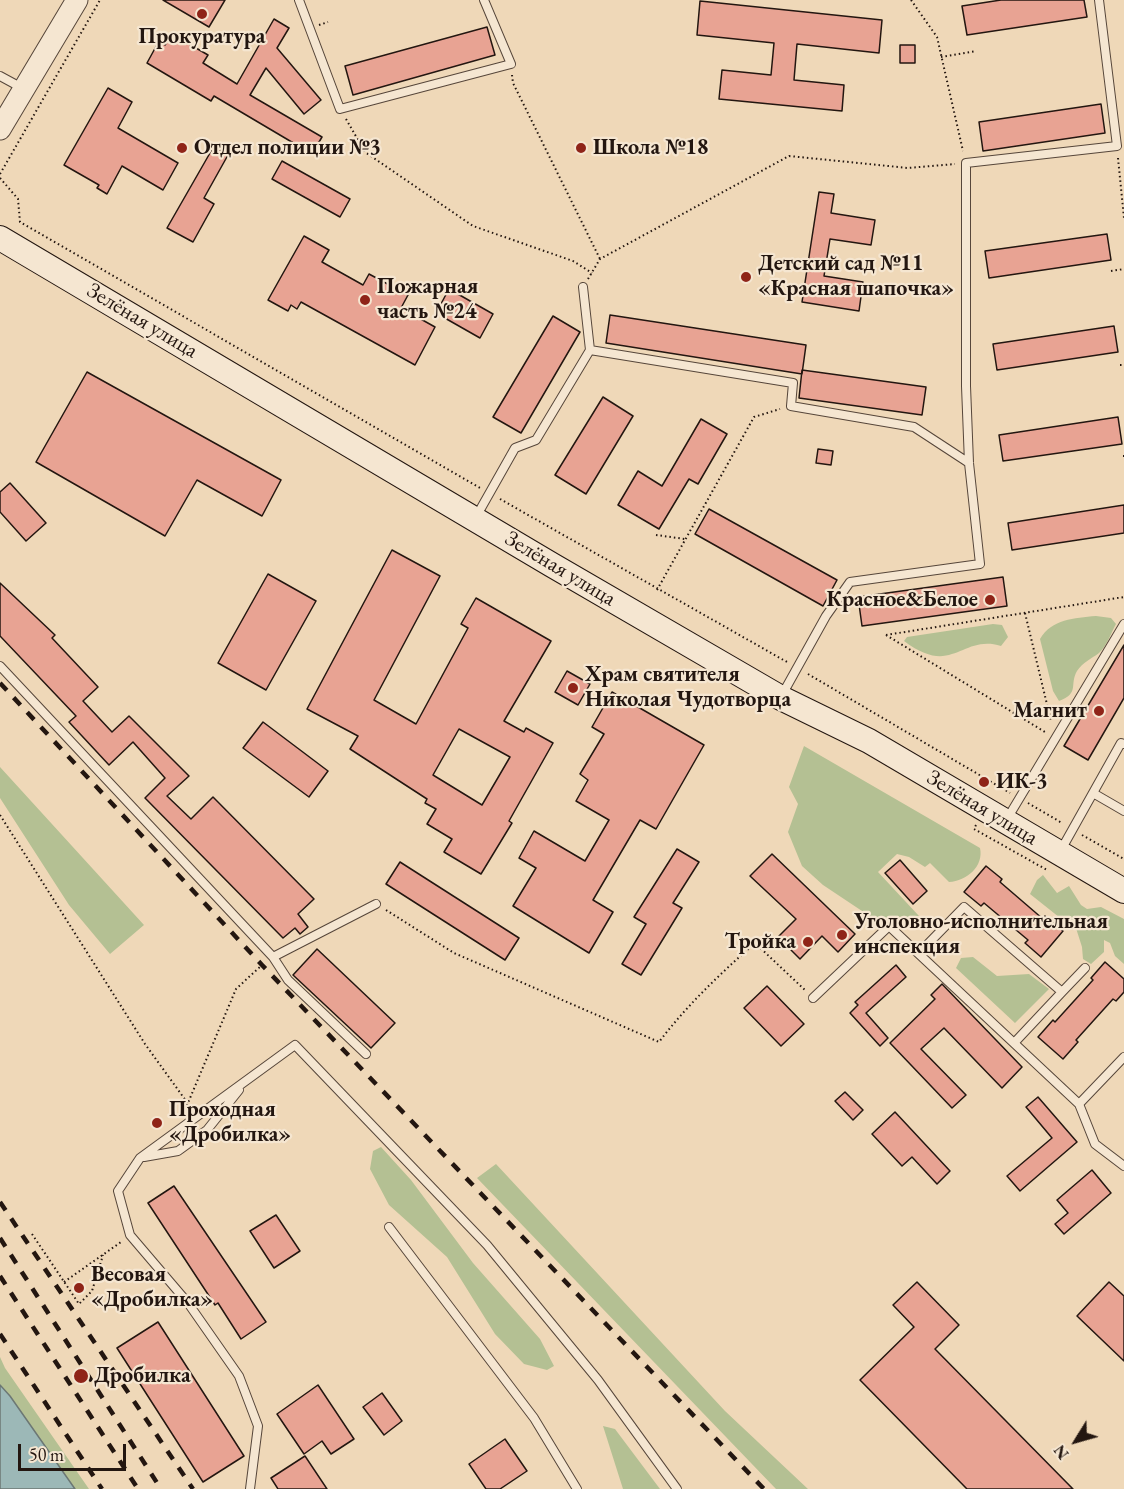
<!DOCTYPE html>
<meta charset="utf-8">
<style>
body{margin:0}
#map{position:relative;width:1124px;height:1489px;overflow:hidden;background:#efd8b8;font-family:"EB Garamond",serif}
canvas{display:block}
.north{position:absolute;left:1046px;top:1411px;width:60px;height:60px;-webkit-text-stroke:4px #f5e6d1;paint-order:stroke;rotate:233deg;font-size:16px;font-weight:700;line-height:24px;text-align:center;color:#231610}
.north::after{content:'';display:block;margin:auto;width:21px;height:27px;background:#231610;clip-path:polygon(50% 0,100% 100%,50% 72%,0 100%)}
.scale{position:absolute;left:18px;top:1444px;width:108px;height:27px;box-sizing:border-box;border:3px solid #231610;border-top:0;padding-left:8px;font-size:18px;line-height:21px;white-space:nowrap;color:#231610;-webkit-text-stroke:4px #f5e6d1;paint-order:stroke}
</style>
<div id="map">
<canvas width="1124" height="1489"></canvas>
<div class="north">N</div>
<div class="scale">50 m</div>
</div>
<script>
const ctx = document.querySelector('canvas').getContext('2d');
ctx.lineJoin = 'round';
function fill(path, color) { ctx.fillStyle = color; ctx.fill(path, 'evenodd'); }
function strokePath(path, color, width, dash) { ctx.strokeStyle = color; ctx.lineWidth = width; ctx.lineCap = dash ? 'butt' : 'round'; ctx.setLineDash(dash || []); ctx.stroke(path); }
function label(font, color, halo, rows, align = 'center') {
  ctx.font = font + ' "EB Garamond",serif'; ctx.lineWidth = 4.5; ctx.setLineDash([]); ctx.textBaseline = 'middle'; ctx.strokeStyle = halo; ctx.fillStyle = color; for (const [text, x, y, turn = 0] of rows) {
    ctx.save(); ctx.translate(x, y); ctx.rotate((+turn || 0) * Math.PI / 180); ctx.textAlign = isNaN(turn) ? turn : align; if (halo) ctx.strokeText(text, 0, 0); ctx.fillText(text, 0, 0); ctx.restore();
  }
}
const green = new Path2D(`
 M1096,616L1111,618L1116,624C1111,633 1107,646 1099,653C1091,659 1083,662 1077,671C1069,685 1080,693 1059,701L1053,691L1040,639C1052,619 1074,618 1096,616Z
 M993,624L1002,625L1008,637L1001,646C961,634 953,678 904,641L907,637Z
 M804,746L980,848C984,866 967,881 949,882L930,863L925,867L909,857L897,854L878,872L919,916L877,921L823,885L802,866L788,832L798,804L789,787Z
 M0,767L144,925L110,954L69,905L0,798Z
 M1043,875L1057,893L1069,886L1081,905L1087,909L1101,907L1124,919V964L1115,956L1110,943L1104,940V952L1091,964L1083,959L1082,947L1075,925H1069L1030,894L1037,880Z
 M973,957L997,976L1029,974L1049,989L1015,1023L956,968L961,958Z
 M381,1147L411,1180L473,1263L540,1339L554,1366L547,1370L524,1364L495,1334L447,1257L389,1205L370,1169L373,1151Z
 M496,1164L725,1411L808,1489H776L477,1178Z
 M0,1357L5,1368L89,1489H75L0,1385Z
 M603,1426L615,1429L660,1489H623Z`);
const water = new Path2D(`
 M0,1385L10,1396L75,1489H0Z`);
const building = new Path2D(`
 M163,0H225L209,27Z
 M1001,0H1084L1087,17L967,35L962,6Z
 M700,1L882,20L879,53L797,44L794,80L844,85L842,111L719,99L722,70L771,75L774,43L697,35Z
 M274,19L289,28L277,48L321,100L304,114L266,68L250,95L322,137L312,154L214,96L211,101L147,63L159,41L165,45L172,34L208,55L203,63L237,84Z
 M487,27L495,55L353,95L345,66Z
 M900,45H915V63H900Z
 M108,88L132,102L118,128L178,163L163,190L122,166L107,194L97,188L99,185L64,165Z
 M1101,104L1105,133L983,151L979,122Z
 M214,146L228,155L204,198L214,204L193,242L167,228Z
 M282,161L350,199L340,217L272,179Z
 M819,192L834,194L831,213L875,220L871,245L830,239L824,276L863,282L859,311L802,302Z
 M1107,234L1111,260L989,278L985,251Z
 M304,236L329,250L322,262L363,285L369,274L408,295L401,308L435,327L415,365L301,302L297,309L291,305L288,311L268,300Z
 M449,289L493,314L480,338L436,313Z
 M610,315L806,345L802,374L606,343Z
 M553,316L580,332L521,433L493,417Z
 M1114,326L1118,352L997,370L993,344Z
 M802,370L926,387L922,415L799,398Z
 M87,372L281,480L262,516L197,480L165,536L36,462Z
 M603,397L633,416L586,494L555,475Z
 M1118,417L1122,444L1003,461L999,435Z
 M701,419L727,434L698,484L689,479L659,529L618,505L638,471L662,486Z
 M818,449L833,451L831,465L816,463Z
 M10,483L46,523L26,541L0,512V492Z
 M1124,505V533L1012,550L1008,523Z
 M709,509L837,580L823,606L695,534Z
 M392,550L440,576L374,700L416,724L468,628L461,624L476,598L551,641L504,721L524,732L526,728L553,743L509,821L512,823L481,874L444,852L452,839L427,824L436,809L425,803L427,799L350,749L358,736L307,709ZM459,729L510,757L482,805L433,775Z
 M268,574L316,601L266,690L218,663Z
 M1003,577L1007,606L862,626L858,597Z
 M0,583L55,635L52,638L98,687L83,701L112,732L129,716L189,776L167,796L191,819L213,797L314,899L298,914L308,927L300,934L295,928L283,938L145,798L165,778L133,742L109,765L69,722L76,716L0,636Z
 M1124,645V698L1088,760L1064,746Z
 M567,671L590,684L578,705L555,692Z
 M612,692L704,745L656,829L640,820L593,900L613,912L589,953L513,906L536,868L519,858L534,831L585,861L609,820L576,801L588,780L580,774L604,734L592,727Z
 M263,722L328,771L309,797L243,748Z
 M677,849L699,862L673,903L682,908L641,975L622,964L646,924L634,917Z
 M772,854L855,934L838,952L822,936L800,959L778,937L796,919L750,876Z
 M900,860L927,891L913,904L885,873Z
 M400,862L519,938L505,960L386,884Z
 M986,866L1002,879L1000,882L1043,919L1045,916L1063,931L1041,957L1025,943L1028,940L984,903L981,906L964,892Z
 M317,949L395,1023L371,1048L293,975Z
 M1105,962L1124,979V992L1116,1001L1113,999L1076,1040L1078,1042L1063,1059L1038,1037L1053,1020L1055,1022L1093,980L1091,978Z
 M896,965L906,977L866,1013L888,1038L880,1046L850,1013L858,1005L855,1002Z
 M942,984L1022,1067L1002,1088L944,1028L921,1049L966,1095L952,1108L890,1043L935,999L931,995Z
 M767,986L804,1024L781,1046L744,1008Z
 M845,1092L863,1110L853,1120L835,1101Z
 M1038,1097L1077,1142L1020,1191L1007,1176L1052,1138L1026,1107Z
 M895,1112L950,1171L937,1184L912,1157L902,1166L872,1134Z
 M1092,1170L1111,1193L1064,1234L1055,1224L1068,1213L1057,1200Z
 M174,1186L266,1322L241,1339L218,1303L215,1305L148,1203Z
 M276,1215L300,1251L274,1268L250,1231Z
 M917,1282L959,1325L935,1349L1073,1489H967L860,1380L914,1327L893,1305Z
 M1109,1282L1124,1296V1361L1077,1316Z
 M158,1322L244,1456L203,1482L117,1348Z
 M318,1385L354,1439L331,1454L322,1441L304,1454L277,1414Z
 M382,1393L402,1421L384,1435L363,1407Z
 M505,1439L527,1471L500,1489H486L469,1464Z
 M305,1456L327,1489H278L271,1478Z`);
const path = new Path2D(`
 M911,0L937,37L963,151
 M319,25L328,22
 M941,57L976,51
 M512,75L513,83L600,259
 M346,119L365,152L473,226L573,261L592,273
 M1118,158L1124,218
 M0,174L100,0
 M0,178L18,199L20,222L480,488
 M1111,271L1124,269
 M588,279L600,259L789,156L908,168L955,164
 M1120,365H1124
 M1123,456H1124
 M500,499L787,662
 M656,535L685,539
 M657,590L754,417L780,409
 M1025,613L1051,721
 M886,635L1124,597
 M886,635L1045,732
 M808,674L1010,793
 M1028,803L1062,823
 M0,815L145,1044L189,1105
 M976,825L974,829L1047,870
 M1082,835L1124,859
 M386,910L454,953L659,1042C688,1004 720,974 755,943L806,991
 M185,1110L236,989L263,964
 M32,1234L79,1304L92,1291L103,1255
 M64,1282L121,1242`);
const service = new Path2D(`
 M299,0L340,109L511,64L484,0
 M0,76L24,89
 M583,287L590,350
 M476,517L515,448L536,440L590,350L793,383L791,406L914,427L969,463
 M0,666L273,957L288,980L366,1054
 M782,695L826,616L850,582L980,564L969,463L966,386V163L1117,146L1099,0
 M1093,793L1124,811
 M1007,819L1124,624
 M1061,850L1121,743L1124,744
 M919,953L964,907L1062,992L1015,1042
 M273,957L376,904
 M1062,992L1085,968
 M813,998L889,926L1079,1104L1124,1057
 M1079,1104L1095,1144L1124,1166
 M144,1157L178,1151L207,1130L239,1090
 M389,1227L534,1418L577,1489
 M250,1489L258,1426L239,1376L188,1303L130,1235L118,1191L140,1158L295,1045L487,1245L598,1380L677,1489`);
const tertiary = new Path2D(`
 M0,129L77,0`);
const secondary = new Path2D(`
 M0,238L552,565L781,698L869,741L1124,891`);
const rail = new Path2D(`
 M0,683L262,965L764,1489
 M0,1202L193,1489
 M0,1238L161,1489
 M0,1276L138,1489
 M0,1334L102,1489`);
const markers = [
 [202,14,6,"#8f2418"],
 [182,148,6,"#8f2418"],
 [581,148,6,"#8f2418"],
 [746,277,6,"#8f2418"],
 [365,300,6,"#8f2418"],
 [990,600,6,"#8f2418"],
 [573,688,6,"#8f2418"],
 [1099,711,6,"#8f2418"],
 [984,782,6,"#8f2418"],
 [842,935,6,"#8f2418"],
 [808,942,6,"#8f2418"],
 [157,1123,6,"#8f2418"],
 [79,1288,6,"#8f2418"],
 [81,1376,8,"#8f2418"]
];
const poiNames = [
 ["Прокуратура",202,37,"center"],
 ["Отдел полиции №3",194,148],
 ["Школа №18",593,148],
 ["Детский сад №11",758,264],
 ["«Красная шапочка»",758,289],
 ["Пожарная",377,287],
 ["часть №24",377,312],
 ["Красное&Белое",978,600,"right"],
 ["Храм святителя",585,675],
 ["Николая Чудотворца",585,700],
 ["Магнит",1087,711,"right"],
 ["ИК-3",996,782],
 ["Уголовно-исполнительная",854,922],
 ["инспекция",854,947],
 ["Тройка",796,942,"right"],
 ["Проходная",169,1110],
 ["«Дробилка»",169,1135],
 ["Весовая",91,1275],
 ["«Дробилка»",91,1300],
 ["Дробилка",94,1376]
];
const streetNames = [
 ["Зелёная улица",142,321,31],
 ["Зелёная улица",560,569,31],
 ["Зелёная улица",982,808,31]
];
fill(green, '#b4c093');
fill(water, '#9cb8b7');
strokePath(water, '#6c7774', 1.5);
fill(building, '#e8a393');
strokePath(building, '#231610', 1.5);
strokePath(service, '#56463a', 10);
strokePath(tertiary, '#56463a', 23);
strokePath(secondary, '#231610', 26);
strokePath(path, '#231610', 2, [1.5, 3]);
strokePath(service, '#f5e6d1', 8);
strokePath(tertiary, '#f5e6d1', 21);
strokePath(secondary, '#f5e6d1', 24);
strokePath(rail, '#231610', 4.5, [10, 10]);
for (const [x, y, r, color] of markers) { const dot = new Path2D(); dot.arc(x, y, r, 0, 2 * Math.PI); ctx.fillStyle = color; ctx.fill(dot); strokePath(dot, '#f5e6d1', 2); }
label('bold 22px', '#231610', '#f5e6d1', poiNames, 'left');
label('22px', '#231610', '#f5e6d1', streetNames);
</script>
